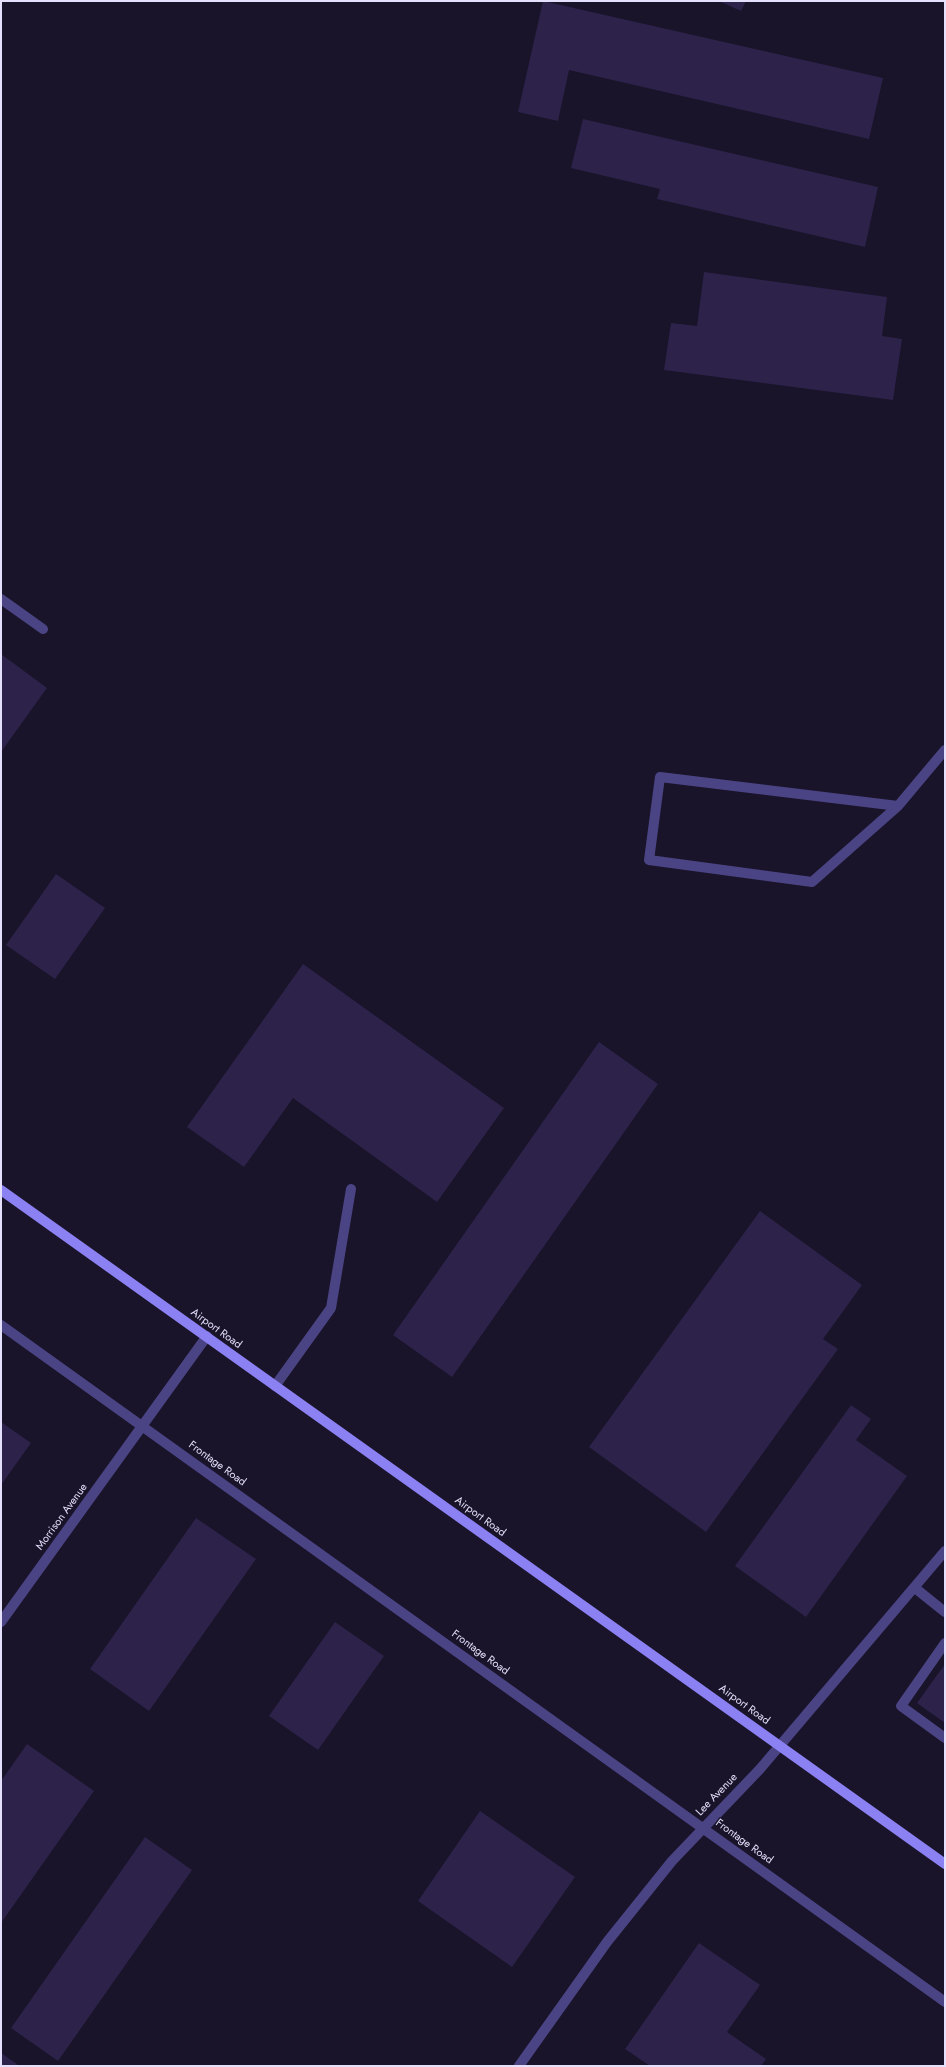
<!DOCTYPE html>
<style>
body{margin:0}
#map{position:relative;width:946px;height:2067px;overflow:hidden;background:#19142a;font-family:Jost,sans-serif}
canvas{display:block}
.frame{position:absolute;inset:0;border:2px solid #e5e0fc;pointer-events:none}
</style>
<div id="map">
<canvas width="946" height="2067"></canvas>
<div class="frame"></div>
</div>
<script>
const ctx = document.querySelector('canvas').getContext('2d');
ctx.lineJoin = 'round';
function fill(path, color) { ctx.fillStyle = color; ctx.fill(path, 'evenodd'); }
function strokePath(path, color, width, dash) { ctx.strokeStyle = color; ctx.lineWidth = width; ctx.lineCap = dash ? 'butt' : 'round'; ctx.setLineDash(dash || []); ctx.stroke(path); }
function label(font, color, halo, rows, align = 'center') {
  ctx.font = font + ' Jost,sans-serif'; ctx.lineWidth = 3; ctx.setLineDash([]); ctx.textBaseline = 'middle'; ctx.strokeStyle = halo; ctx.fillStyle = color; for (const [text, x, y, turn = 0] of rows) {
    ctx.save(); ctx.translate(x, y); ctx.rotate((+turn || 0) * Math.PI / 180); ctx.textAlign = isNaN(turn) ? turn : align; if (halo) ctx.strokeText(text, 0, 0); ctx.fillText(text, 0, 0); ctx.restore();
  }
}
const building = new Path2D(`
 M543,1L883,78L869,139L569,70L558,121L518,112Z
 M719,1H746L741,11Z
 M583,119L878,187L865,247L657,199L660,189L571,168Z
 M704,272L887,297L882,336L902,339L893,400L664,370L671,323L697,326Z
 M1,654L47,688L1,752Z
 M56,874L105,908L55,979L6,945Z
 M303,964L504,1108L437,1202L293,1098L244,1167L187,1127Z
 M599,1042L658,1084L452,1377L393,1335Z
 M760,1211L862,1285L823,1339L838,1349L706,1532L589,1447Z
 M851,1405L871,1419L856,1440L907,1476L806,1617L735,1566Z
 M1,1422L31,1443L1,1485Z
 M196,1518L256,1559L149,1711L90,1669Z
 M335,1622L384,1656L318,1750L269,1716Z
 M945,1664V1723L917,1703Z
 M27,1744L94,1791L1,1923V1781Z
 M480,1811L575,1877L512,1967L418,1901Z
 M145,1837L192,1870L58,2061L11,2028Z
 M699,1943L760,1985L727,2032L766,2059L761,2066H650L625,2049Z
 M1,2053L17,2064L16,2066H1Z`);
const lane = new Path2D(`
 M1,599L43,629
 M898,806L660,777L649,860L812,882L898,806L945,750
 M275,1386L331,1308L351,1189
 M915,1588L945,1612
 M945,1643L901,1706L945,1738`);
const street = new Path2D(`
 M1,1325L945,2002
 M1,1622L207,1336
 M519,2066L607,1942L672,1861L760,1769L945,1551`);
const secondary = new Path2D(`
 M1,1190L945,1864`);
const streetNames = [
 ["Airport Road",216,1329,36],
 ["Frontage Road",217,1464,36],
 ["Morrison Avenue",62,1517,-54],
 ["Airport Road",480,1517,36],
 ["Frontage Road",480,1653,36],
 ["Airport Road",744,1705,36],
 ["Lee Avenue",717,1795,-46],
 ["Frontage Road",744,1842,36]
];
fill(building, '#2d2249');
strokePath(lane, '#4b4484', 10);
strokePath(street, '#4b4484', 10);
strokePath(secondary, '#8c81f2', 10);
label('11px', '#e5e0fc', '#19142a', streetNames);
</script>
